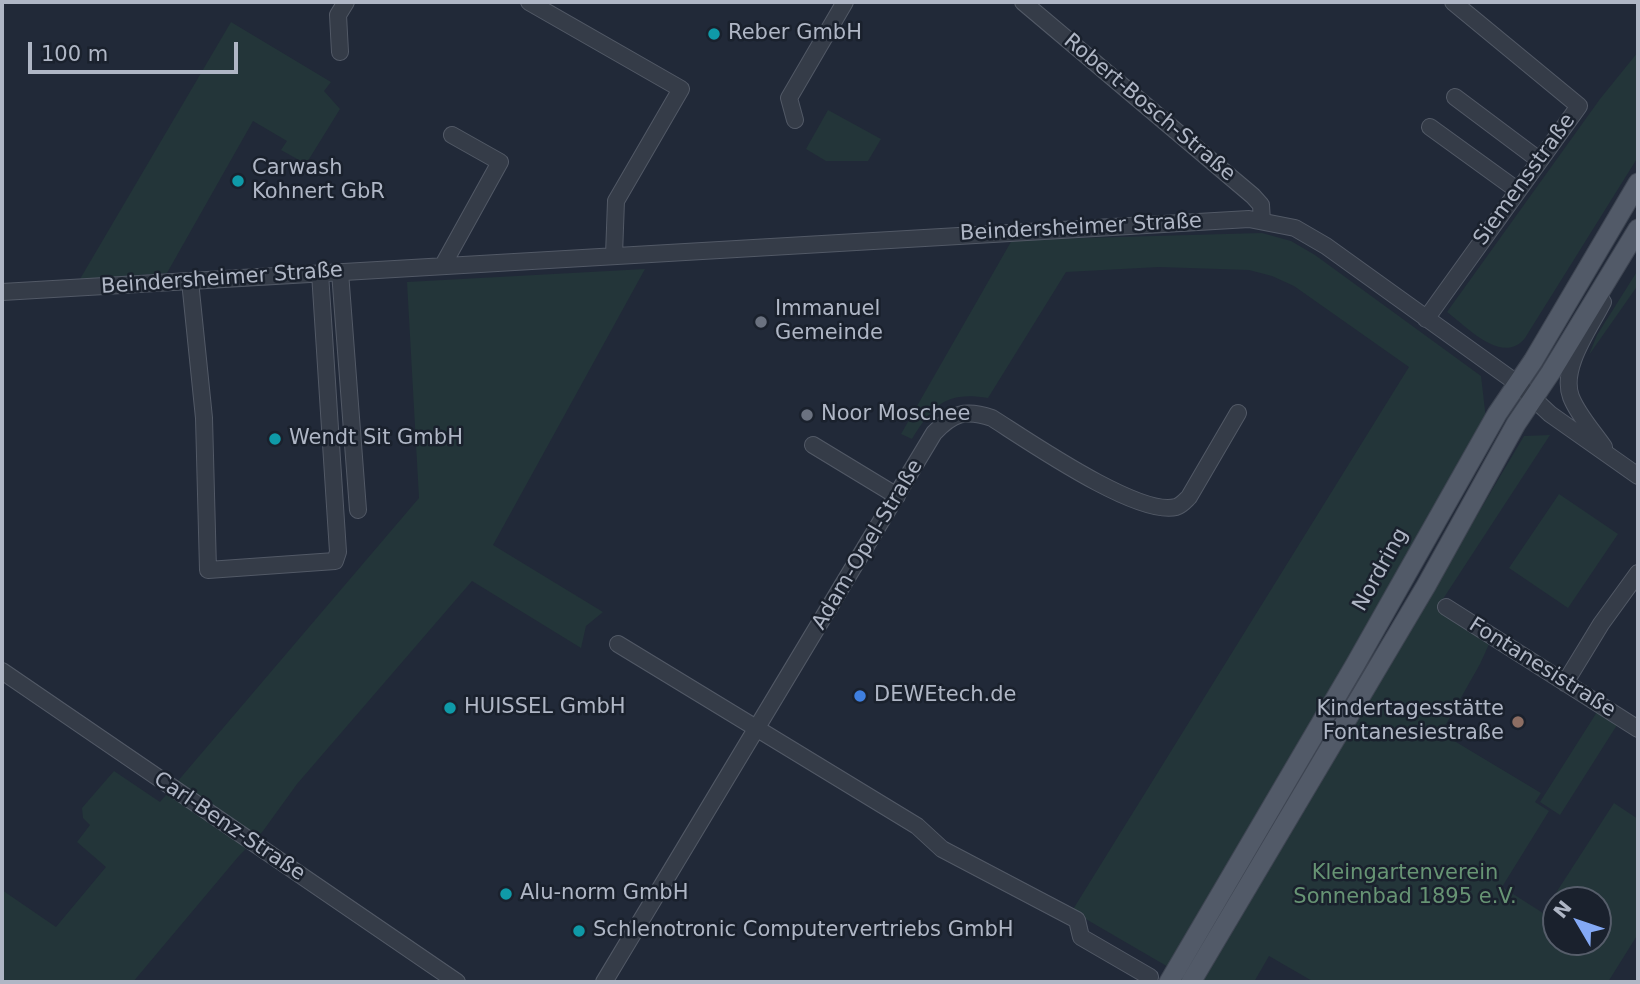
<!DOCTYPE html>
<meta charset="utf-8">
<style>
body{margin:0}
#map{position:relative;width:1640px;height:984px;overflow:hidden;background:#212938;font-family:"DejaVu Sans",sans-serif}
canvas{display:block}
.frame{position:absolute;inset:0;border:4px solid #afb6c5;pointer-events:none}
.north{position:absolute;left:1542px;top:886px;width:70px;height:70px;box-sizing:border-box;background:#1a212d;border:2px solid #565d6a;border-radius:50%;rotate:309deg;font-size:19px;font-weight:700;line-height:28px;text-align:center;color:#afb6c5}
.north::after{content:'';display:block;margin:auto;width:24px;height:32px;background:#84a9f5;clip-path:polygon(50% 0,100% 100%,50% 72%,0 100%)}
.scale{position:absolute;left:28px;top:42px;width:210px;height:32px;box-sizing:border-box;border:4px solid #afb6c5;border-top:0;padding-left:9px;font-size:21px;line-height:24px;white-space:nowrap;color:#afb6c5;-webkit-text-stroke:5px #1a212d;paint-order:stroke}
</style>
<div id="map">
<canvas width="1640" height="984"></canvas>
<div class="frame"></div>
<div class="north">N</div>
<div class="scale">100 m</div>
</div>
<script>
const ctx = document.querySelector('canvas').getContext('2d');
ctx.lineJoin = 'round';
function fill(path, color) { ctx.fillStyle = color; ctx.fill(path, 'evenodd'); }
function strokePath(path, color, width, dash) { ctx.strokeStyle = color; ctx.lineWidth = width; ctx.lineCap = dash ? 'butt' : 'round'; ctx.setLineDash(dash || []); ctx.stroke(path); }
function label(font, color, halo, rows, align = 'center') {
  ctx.font = font + ' "DejaVu Sans",sans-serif'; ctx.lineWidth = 5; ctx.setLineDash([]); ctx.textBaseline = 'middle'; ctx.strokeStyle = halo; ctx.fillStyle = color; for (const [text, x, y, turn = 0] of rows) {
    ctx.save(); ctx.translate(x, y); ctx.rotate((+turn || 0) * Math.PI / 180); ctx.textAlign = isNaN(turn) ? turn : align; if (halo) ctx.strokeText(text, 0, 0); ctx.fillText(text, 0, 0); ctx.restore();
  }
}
const green = new Path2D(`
 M231,22L331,82L324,91L340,109L306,164L281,150L287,141L253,121L167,273L80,279Z
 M1638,52V157L1525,338C1503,366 1467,327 1447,312L1600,99Z
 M828,110L881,139L868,161H826L806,149Z
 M1262,233L1291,241L1315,255L1481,376L1486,419L1170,968L1072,911L1409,367L1294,286L1272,276L1249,270L1159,267L1066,272L988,398C946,391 933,405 912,439L901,434L1012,240Z
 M645,269L493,545L603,612L586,626L581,648L472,581L297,784L263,831L238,857L133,982H2V890L56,927L106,867L77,842L90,825L83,818L82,808L114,771L160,802L419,498L407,282Z
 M1638,270V285L1589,355L1597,335Z
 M1550,435L1443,599L1490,642L1480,664L1441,733L1541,793L1535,802L1549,811L1502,887L1543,913L1614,803L1638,819V934L1608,982H1314L1269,956L1254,982H1200L1524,436ZM1556,900H1598V942H1556Z
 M1559,494L1618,534L1568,608L1509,568Z
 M1597,712L1617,725L1560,815L1540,802Z`);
const minor = new Path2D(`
 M529,2L681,89L616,201L614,255
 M1023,2L1253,196L1261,205L1262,221
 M340,52L338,15L346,2
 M1455,97L1539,160
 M795,120L789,98L845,2
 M1430,127L1517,190
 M443,265L500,162L452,135
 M340,272L358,510
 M190,281L204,418L208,570L335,561L338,552L335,506L320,273
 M2,292L1249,219L1295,228L1326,246L1518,384L1550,414L1638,476
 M1603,302C1590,328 1560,368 1571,397C1578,415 1593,431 1604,447
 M1426,319L1579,106L1453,2
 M813,445L897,496
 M1446,607L1638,729
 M618,644L917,826L942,849L1077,920L1081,937L1150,977
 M2,671L457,982
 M1565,683L1601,624L1638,573
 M604,982L934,433C953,413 965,409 992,418C1027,440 1138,517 1176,507C1182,505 1185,501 1189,497L1238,413`);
const major = new Path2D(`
 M1169,982L1355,665L1497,414L1533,361L1638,183
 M1191,982L1426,586L1516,424L1551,372L1638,229`);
const markers = [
 [714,34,7,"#0f9aa8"],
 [238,181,7,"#0f9aa8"],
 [761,322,7,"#6b7280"],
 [807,415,7,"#6b7280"],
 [275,439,7,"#0f9aa8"],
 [860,696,7,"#3f7fe0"],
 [450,708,7,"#0f9aa8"],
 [1518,722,7,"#8d6e63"],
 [506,894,7,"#0f9aa8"],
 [579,931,7,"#0f9aa8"]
];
const poiNames = [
 ["Reber GmbH",728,34],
 ["Carwash",252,169],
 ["Kohnert GbR",252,193],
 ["Immanuel",775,310],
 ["Gemeinde",775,334],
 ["Noor Moschee",821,415],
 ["Wendt Sit GmbH",289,439],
 ["DEWEtech.de",874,696],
 ["HUISSEL GmbH",464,708],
 ["Kindertagesstätte",1504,710,"right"],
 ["Fontanesiestraße",1504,734,"right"],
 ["Alu-norm GmbH",520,894],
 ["Schlenotronic Computervertriebs GmbH",593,931]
];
const streetNames = [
 ["Robert-Bosch-Straße",1149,108,40],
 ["Siemensstraße",1525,180,-54],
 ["Beindersheimer Straße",1081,228,-3],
 ["Beindersheimer Straße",222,279,-4],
 ["Adam-Opel-Straße",868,545,-59],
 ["Nordring",1381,570,-61],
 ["Fontanesistraße",1542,668,32],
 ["Carl-Benz-Straße",229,827,34]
];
const parkNames = [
 ["Kleingartenverein",1405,874],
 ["Sonnenbad 1895 e.V.",1405,898]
];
fill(green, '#233539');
strokePath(minor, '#525966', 18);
strokePath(major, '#3e4552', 21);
strokePath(minor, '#353c48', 16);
strokePath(major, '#525a68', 19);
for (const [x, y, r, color] of markers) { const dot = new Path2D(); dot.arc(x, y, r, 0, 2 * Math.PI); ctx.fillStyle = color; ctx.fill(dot); strokePath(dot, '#1a212d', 2.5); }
label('21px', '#afb6c5', '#1a212d', poiNames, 'left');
label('21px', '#afb6c5', '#1a212d', streetNames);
label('21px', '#679474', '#1a212d', parkNames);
</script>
